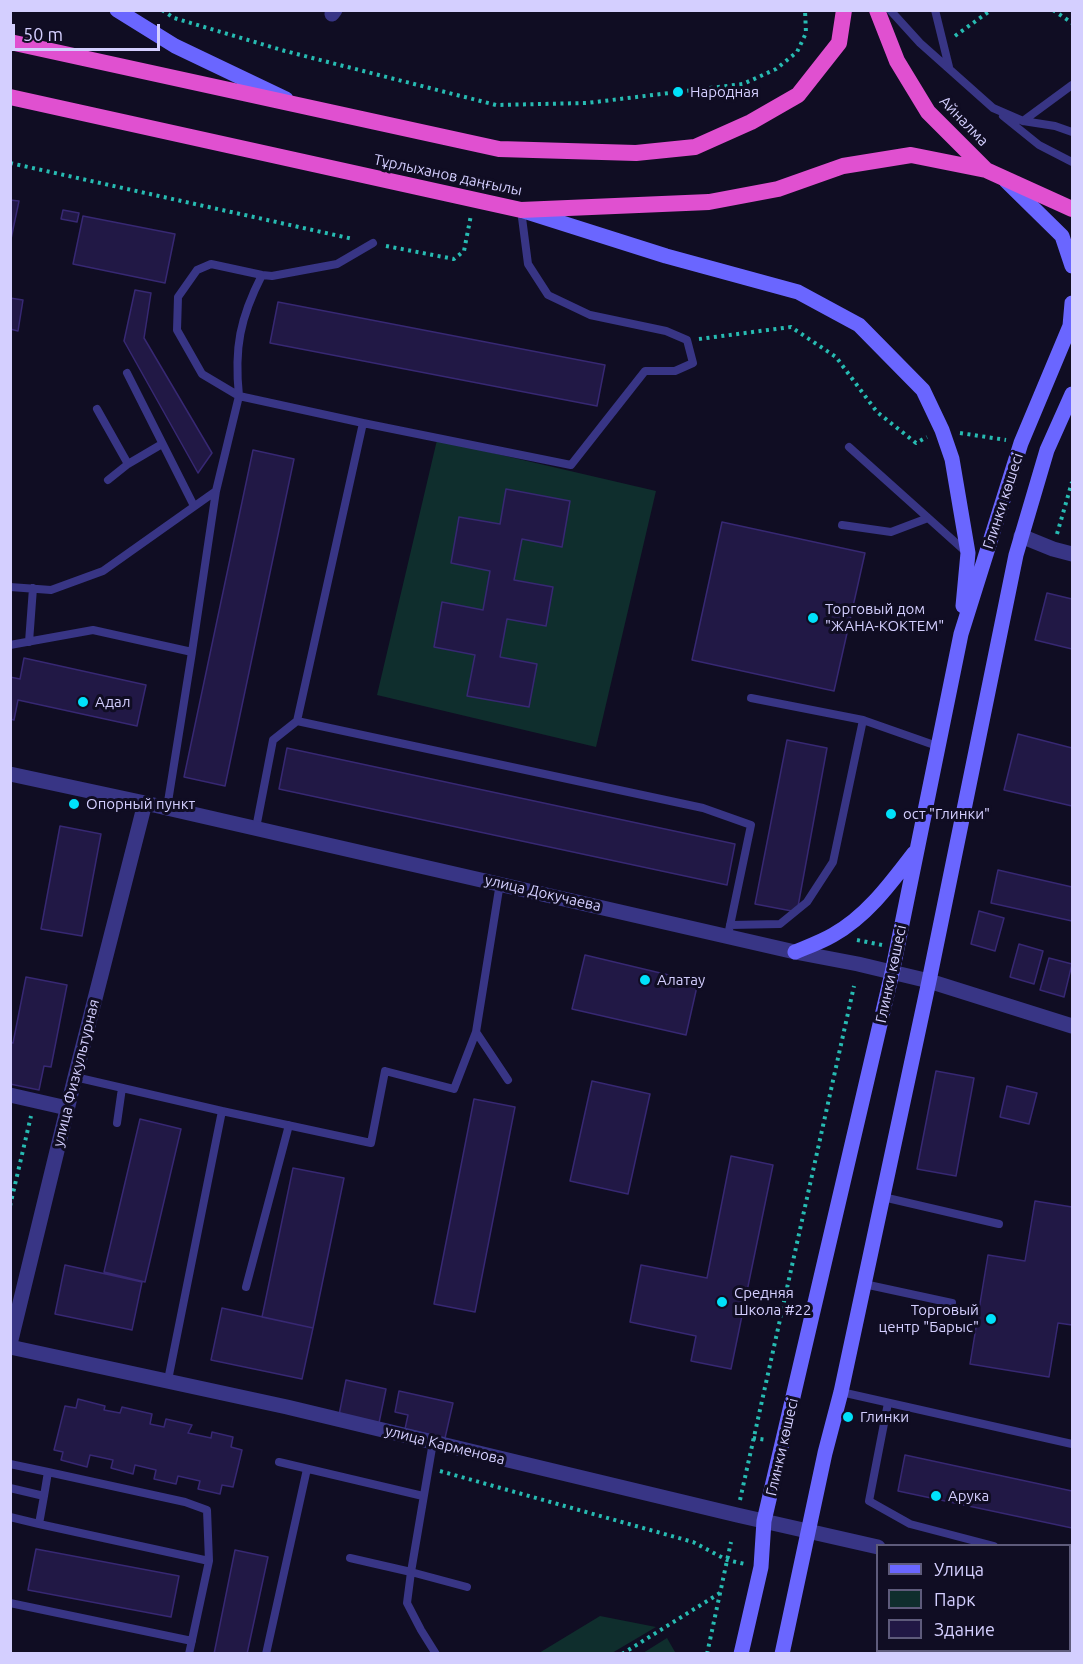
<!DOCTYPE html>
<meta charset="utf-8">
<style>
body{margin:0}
#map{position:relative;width:1083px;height:1664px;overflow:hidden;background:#100d23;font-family:Ubuntu,sans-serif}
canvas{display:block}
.frame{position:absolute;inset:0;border:12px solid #d4cfff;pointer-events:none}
.legend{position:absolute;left:876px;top:1544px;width:195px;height:108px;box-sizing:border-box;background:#100d23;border:2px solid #5e5b7b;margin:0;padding:8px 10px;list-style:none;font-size:18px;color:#d4cfff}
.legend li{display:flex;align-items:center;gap:12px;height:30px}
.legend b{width:30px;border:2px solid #5e5b7b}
.scale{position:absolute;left:12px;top:24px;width:148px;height:27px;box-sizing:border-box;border:3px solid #d4cfff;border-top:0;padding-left:8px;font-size:18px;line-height:21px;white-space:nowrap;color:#d4cfff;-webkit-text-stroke:4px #100d23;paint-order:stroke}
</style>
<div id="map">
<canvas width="1083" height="1664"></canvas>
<div class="frame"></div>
<ul class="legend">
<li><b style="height:8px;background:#6a66ff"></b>Улица</li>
<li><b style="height:16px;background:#0f2e2d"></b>Парк</li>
<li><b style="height:16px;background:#211845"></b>Здание</li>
</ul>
<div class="scale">50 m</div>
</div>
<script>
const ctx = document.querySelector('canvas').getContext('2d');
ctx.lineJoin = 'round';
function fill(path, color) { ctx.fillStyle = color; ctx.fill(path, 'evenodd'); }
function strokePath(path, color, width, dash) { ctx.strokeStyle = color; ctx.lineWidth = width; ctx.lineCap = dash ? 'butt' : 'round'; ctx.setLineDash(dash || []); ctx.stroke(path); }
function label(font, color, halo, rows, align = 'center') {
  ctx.font = font + ' Ubuntu,sans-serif'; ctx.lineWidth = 6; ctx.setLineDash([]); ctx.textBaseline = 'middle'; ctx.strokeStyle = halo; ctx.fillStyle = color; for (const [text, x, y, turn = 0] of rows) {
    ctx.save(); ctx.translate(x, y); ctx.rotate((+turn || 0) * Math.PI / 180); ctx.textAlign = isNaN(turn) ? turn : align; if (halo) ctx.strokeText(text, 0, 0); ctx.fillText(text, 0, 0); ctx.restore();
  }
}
const green = new Path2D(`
 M437,440L656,491L596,747L377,695Z
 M600,1616L656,1627L612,1653H539Z
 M667,1638L675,1652L643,1653Z`);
const building = new Path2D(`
 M10,200L19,201L11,239L10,238Z
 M63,210L79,213L77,222L61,219Z
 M83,216L175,234L165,283L73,264Z
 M135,290L151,293L144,338L212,453L198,473L124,341Z
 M10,298L23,300L18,331L10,329Z
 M278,302L605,365L597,406L270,343Z
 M253,450L294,459L225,786L184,777Z
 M506,489L570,501L562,547L522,539L514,580L553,587L546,626L507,619L500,657L537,664L529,707L467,696L475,655L434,647L442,602L483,610L490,571L451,563L459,517L500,524Z
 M722,522L865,553L834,691L692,660Z
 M1047,593L1072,599V649L1035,640Z
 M24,658L146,685L137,726L18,700L14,720L10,719V677L20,679Z
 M1018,734L1072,748V806L1004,790Z
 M787,740L827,748L797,912L755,904Z
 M287,748L735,844L727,885L279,789Z
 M60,826L101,834L82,936L41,929Z
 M998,870L1072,887V921L991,903Z
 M979,911L1004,918L995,951L971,944Z
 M1019,944L1043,951L1034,984L1010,977Z
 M585,955L698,982L686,1035L572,1009Z
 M1049,958L1072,964L1064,997L1040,990Z
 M26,977L67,985L51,1067L44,1066L39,1090L10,1084V1042L13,1043Z
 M936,1071L974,1078L956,1176L917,1169Z
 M592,1081L650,1094L628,1194L570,1181Z
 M1007,1086L1037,1093L1029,1124L1000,1117Z
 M474,1099L515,1107L475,1312L434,1304Z
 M140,1119L181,1129L145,1282L104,1272Z
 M731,1156L773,1165L731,1369L691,1361L696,1336L630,1322L641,1265L707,1278Z
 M293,1168L344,1178L313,1328L262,1317Z
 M1035,1201L1072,1207V1325L1058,1323L1049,1377L970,1364L988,1255L1025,1261Z
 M65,1265L142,1282L132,1330L55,1314Z
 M222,1308L313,1328L302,1379L211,1360Z
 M346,1380L386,1389L379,1423L339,1415Z
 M399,1391L453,1403L445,1438L405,1429L408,1415L395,1412Z
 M78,1399L105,1406L104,1410L120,1413L122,1407L152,1414L150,1424L164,1427L166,1419L192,1425L188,1433L211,1438L212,1432L233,1437L231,1447L242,1450L233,1487L222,1485L220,1494L198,1489L200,1481L178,1476L176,1484L154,1479L156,1470L135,1465L133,1474L111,1468L113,1460L90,1455L87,1467L61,1460L63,1452L54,1450L65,1406L76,1408Z
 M905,1455L1072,1491V1528L898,1491Z
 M36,1549L179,1576L171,1617L28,1590Z
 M235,1550L268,1557L247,1654H214Z`);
const path = new Path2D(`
 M162,10L174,18L285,51L496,105L587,103L743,84L776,69L797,52L806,33L805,10
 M1053,10L1072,23
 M955,36L991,10
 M10,163L353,239
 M386,246L454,259L464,251L471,215
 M699,339L791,327L836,357L877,412L916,443L927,437
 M960,433L1006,440
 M1057,534L1072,482
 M857,940L882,945
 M10,1206L31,1116
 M753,1438L767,1440
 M440,1471L693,1542L727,1560L745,1564
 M740,1500L854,986
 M622,1654L720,1593
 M707,1654L731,1542`);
const service = new Path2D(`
 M890,10L920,43L993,108L1023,121L1055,126L1072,132
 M935,10L949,67
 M1003,116L1039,145L1072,162
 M1023,121L1072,85
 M127,373L194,506
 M239,396L202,374L177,330L178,297L197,270L211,264L262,275L272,276L337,264L373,243
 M239,396C234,348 240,318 262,275
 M97,409L128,464L162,444
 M849,447L965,551
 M108,480L128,464
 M842,525L891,532L928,518
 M10,587L51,590L103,571L216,491L239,396L363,423
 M29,642L33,588
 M10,645L93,630L192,652L167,808
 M192,652L216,491
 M751,698L863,720
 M297,721L363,423L571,465L645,371H675L693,363L687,340L666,331L590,315L548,295L528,264L521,210
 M256,828L273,740L297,721L703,808L751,825L728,935
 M500,883L476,1032L508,1080
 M730,925L780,924L807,902L833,862L863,720L937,746
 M75,1077L222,1111L168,1380
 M222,1111L371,1143L385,1071L454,1089L476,1032
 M117,1123L122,1088
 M883,1197L999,1224
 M864,1284L952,1303
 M246,1287L289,1125
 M841,1392L1072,1444
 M888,1403L869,1501L910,1524L994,1546
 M279,1462L423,1496
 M10,1464L48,1472
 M10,1488L44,1496L48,1472L185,1502L207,1510L209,1561L189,1654
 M44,1496L39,1524L209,1561
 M10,1517L39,1524
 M350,1558L411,1572L433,1442
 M1070,1564L1072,1565
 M10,1603L192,1641
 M266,1654L307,1469
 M436,1654L421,1630L407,1603L411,1572L467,1587
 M1038,1654V1650`);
const minor = new Path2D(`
 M332,14L335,10
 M1021,536L1053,549L1072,554
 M10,774L145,803L795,952L858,964L929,981L1072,1026
 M10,1095L67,1108
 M10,1344L75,1077L145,803`);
const tertiary = new Path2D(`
 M10,1347L287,1407L737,1515L878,1547
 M1070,1596L1072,1597`);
const secondary = new Path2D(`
 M117,10L175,46L286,99
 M1006,181L1062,236L1072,266
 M524,211L666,256L798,292L859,325L923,390L942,430L952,459L968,553L963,606
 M795,952C807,947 821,942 833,935C867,916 891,883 914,853
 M741,1654L761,1567L764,1521L892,973L961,634L1021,443L1070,326L1072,303
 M782,1654L825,1453L841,1392L929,981L1016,555L1047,450L1072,394`);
const trunk = new Path2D(`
 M877,10L897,61L928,112L986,170L1072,209
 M10,42L499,149L636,153L695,147L751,122L798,95L839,43L844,10
 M10,97L521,210L709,202L778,189L843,166L911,155L986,170`);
const markers = [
 [678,92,6,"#00e1fa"],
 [813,618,6,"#00e1fa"],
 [83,702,6,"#00e1fa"],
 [74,804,6,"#00e1fa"],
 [891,814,6,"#00e1fa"],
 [645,980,6,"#00e1fa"],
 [722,1302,6,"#00e1fa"],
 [991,1319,6,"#00e1fa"],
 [848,1417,6,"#00e1fa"],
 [936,1496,6,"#00e1fa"]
];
const poiNames = [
 ["Народная",690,92],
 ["Торговый дом",825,609],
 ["\"ЖАНА-КОКТЕМ\"",825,626],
 ["Адал",95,702],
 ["Опорный пункт",86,804],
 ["ост \"Глинки\"",903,814],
 ["Алатау",657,980],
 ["Средняя",734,1293],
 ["Школа #22",734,1310],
 ["Торговый",979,1310,"right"],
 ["центр \"Барыс\"",979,1327,"right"],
 ["Глинки",860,1417],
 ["Арука",948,1496]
];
const streetNames = [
 ["Айналма",964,121,46],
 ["Тұрлыханов даңғылы",448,175,12],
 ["Глинки көшесі",1003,501,-72],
 ["улица Докучаева",543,893,13],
 ["Глинки көшесі",891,974,-78],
 ["улица Физкультурная",76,1073,-76],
 ["улица Карменова",445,1445,14],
 ["Глинки көшесі",782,1447,-77]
];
fill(green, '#0f2e2d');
fill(building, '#211845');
strokePath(building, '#372873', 1.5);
strokePath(path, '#27bbb2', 4, [3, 4.5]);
strokePath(service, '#383585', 8);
strokePath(minor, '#383585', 15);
strokePath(tertiary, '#383585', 15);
strokePath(secondary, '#6a66ff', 15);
strokePath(trunk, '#e050d0', 16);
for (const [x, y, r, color] of markers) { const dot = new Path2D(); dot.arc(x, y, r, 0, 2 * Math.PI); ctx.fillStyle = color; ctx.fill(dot); strokePath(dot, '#100d23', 2); }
label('15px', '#d4cfff', '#100d23', poiNames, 'left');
label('15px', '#d4cfff', '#100d23', streetNames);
</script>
